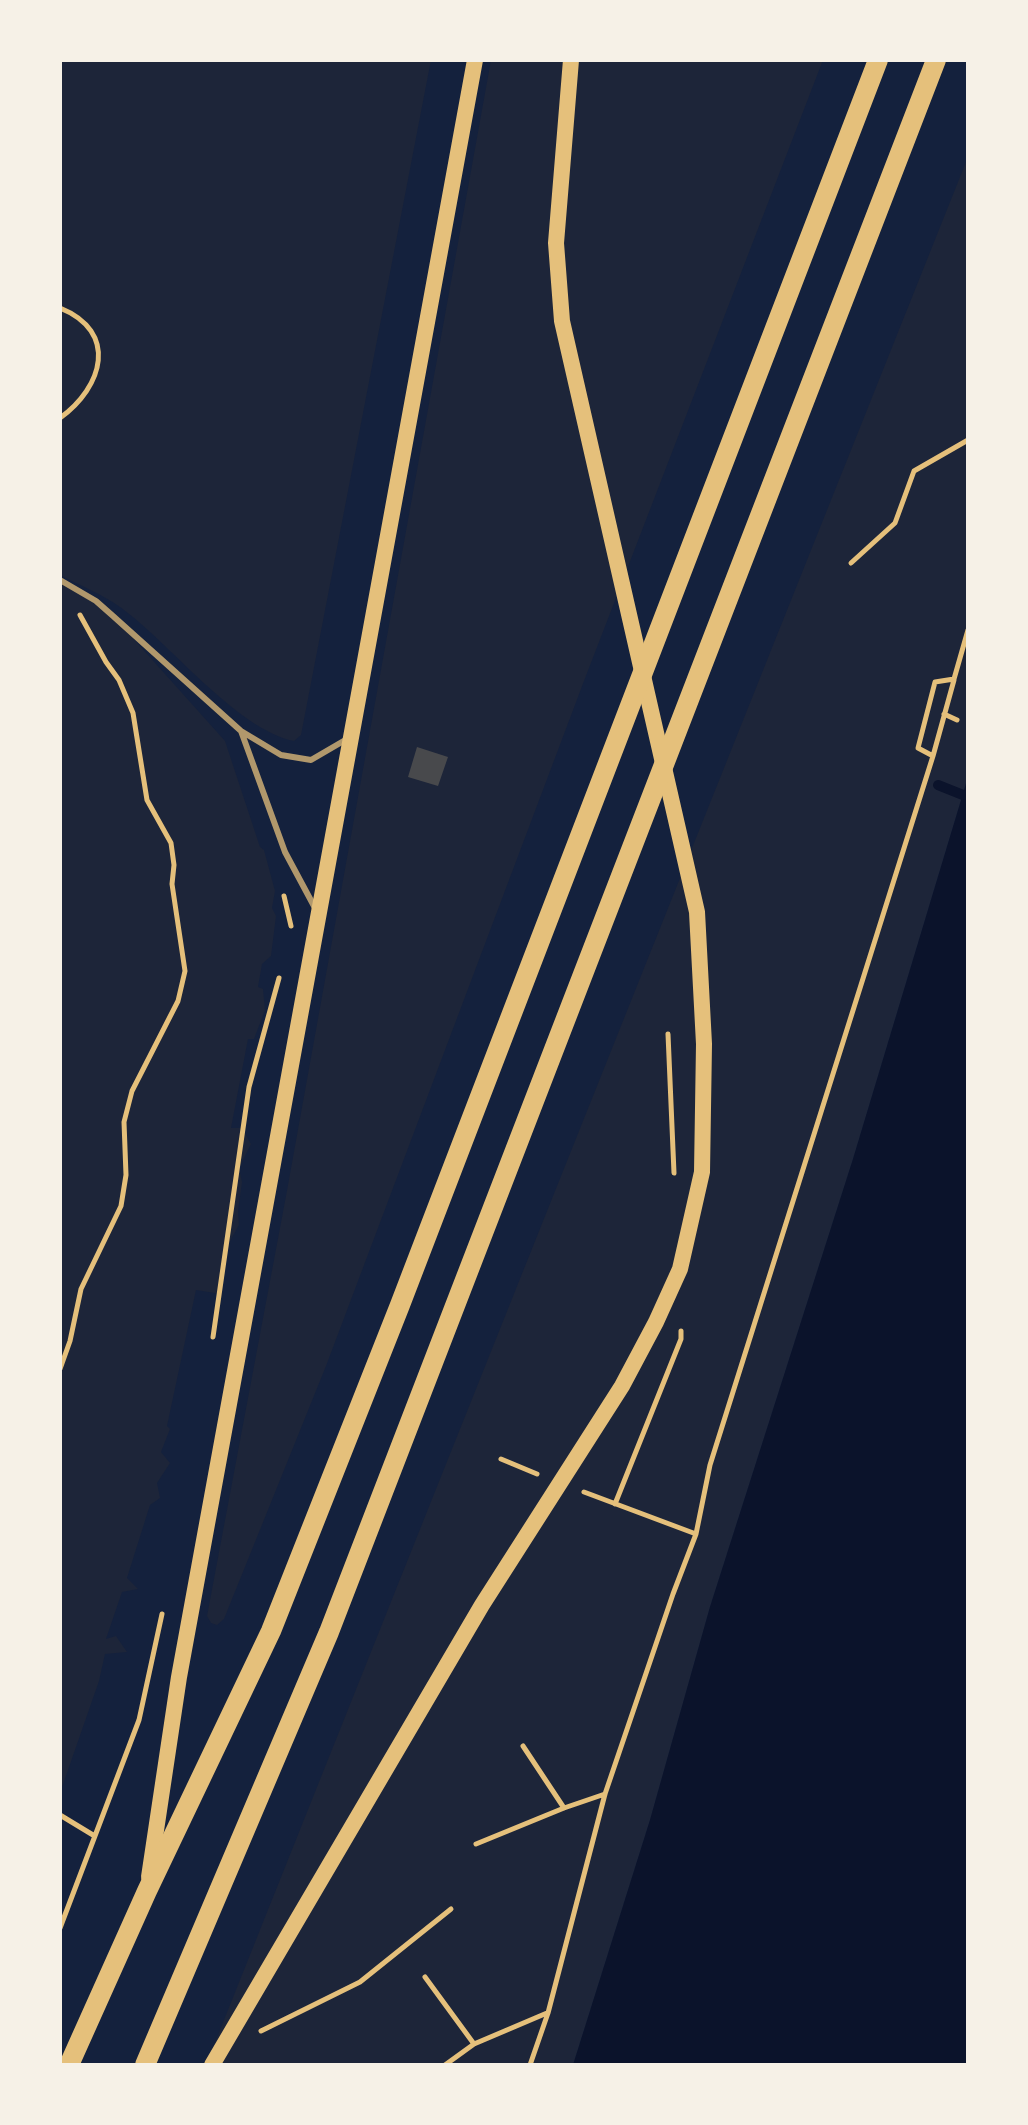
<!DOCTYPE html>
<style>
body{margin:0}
#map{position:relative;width:1028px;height:2125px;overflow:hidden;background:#14213d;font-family:"Open Sans",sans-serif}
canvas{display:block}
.frame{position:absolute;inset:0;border:62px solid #f6f1e7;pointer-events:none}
</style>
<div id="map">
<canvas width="1028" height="2125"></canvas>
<div class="frame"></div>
</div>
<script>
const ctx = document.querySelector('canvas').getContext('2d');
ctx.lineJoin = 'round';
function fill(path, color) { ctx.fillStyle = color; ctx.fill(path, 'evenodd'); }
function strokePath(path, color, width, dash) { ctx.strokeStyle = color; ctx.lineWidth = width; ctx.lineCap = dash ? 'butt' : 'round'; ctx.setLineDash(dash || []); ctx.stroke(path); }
const green = new Path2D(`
 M60,60H431L301,735L294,741C236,729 169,642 120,607C102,594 79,585 60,575Z
 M491,60H823L584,681L326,1366L224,1619L217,1625L211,1623L207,1616L286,1196Z
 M968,157V777L853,1159L710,1607L650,1820L573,2065H206Z
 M60,580L113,616L225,741L260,847L264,850L275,891L272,908L276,916L271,956L262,964L258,987L263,989L265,1010L254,1039H248L231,1128H242L251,1144L239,1168L242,1182L238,1211L239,1225L229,1243L221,1294L196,1290L167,1426L170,1429L161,1452L170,1463L157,1483L160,1498L150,1505L127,1578L138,1589L122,1592L106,1639L116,1636L127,1652L105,1654L99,1681L60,1793Z`);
const water = new Path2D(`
 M968,777V2065H573L650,1820L710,1607L853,1159Z`);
const stream = new Path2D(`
 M938,785L963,795`);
const building = new Path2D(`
 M417,747L448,757L438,786L408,777Z`);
const path = new Path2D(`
 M60,308C119,332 103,387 60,418
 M851,563L895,523L914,471L968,440
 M944,714L957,720
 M933,756L954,680
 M284,896L291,926
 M668,1034L674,1173
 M213,1337L249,1087L279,978
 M60,1369L70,1341L81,1289L121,1206L126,1175L124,1122L132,1091L178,1001L185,971L172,884L174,865L171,843L147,800L133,713L119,680L106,662L80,615
 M501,1459L537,1474
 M584,1492L696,1534
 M615,1504L681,1339V1331
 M523,1746L564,1808
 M60,1815L93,1835
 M476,1844L564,1808L605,1794
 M60,1928L139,1720L162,1614
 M425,1977L474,2044
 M261,2031L360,1982L451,1909
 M445,2065L474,2044L547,2013
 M530,2065L548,2013L605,1794L673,1594L696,1534L710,1465L933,756L918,748L935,682L954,679L968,630`);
const service = new Path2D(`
 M60,580L96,601L113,616L241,731L281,755L311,760L347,739
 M241,731L285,852L315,908`);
const secondary = new Path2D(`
 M149,1877L179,1677L475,60
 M212,2065L482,1605L622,1386L656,1322L680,1269L702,1172L704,1044L697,912L562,321L556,243L571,60`);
const primary = new Path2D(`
 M69,2065L147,1891L271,1631L400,1305L878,60
 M145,2065L329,1632L936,60`);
fill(green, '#1d2539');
fill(water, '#0b132b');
strokePath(stream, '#0b132b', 10);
fill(building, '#48494c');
strokePath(path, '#e5c07b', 5);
strokePath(service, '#b1986c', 6);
strokePath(secondary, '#e5c07b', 16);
strokePath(primary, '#e5c07b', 20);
</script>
